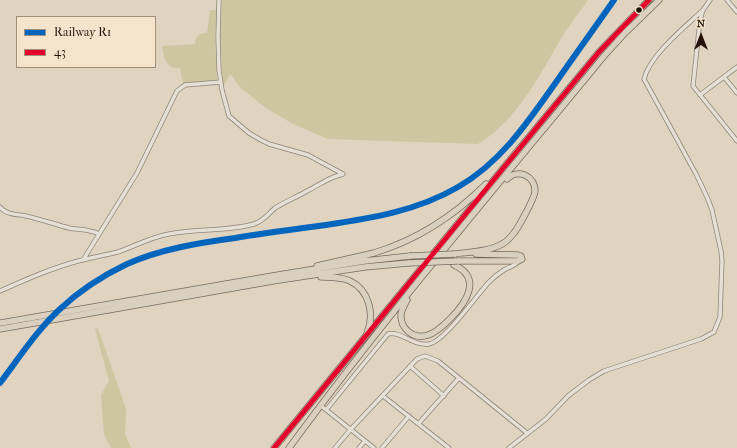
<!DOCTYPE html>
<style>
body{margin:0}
#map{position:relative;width:737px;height:448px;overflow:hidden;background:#e0d3bf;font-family:"IM FELL French Canon",serif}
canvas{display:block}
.legend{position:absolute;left:16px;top:16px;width:140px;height:52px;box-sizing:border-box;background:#f4e4cc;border:1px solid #a18f7e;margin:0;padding:5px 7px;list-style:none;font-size:12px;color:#251008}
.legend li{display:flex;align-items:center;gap:8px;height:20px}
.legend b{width:20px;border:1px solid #a18f7e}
.north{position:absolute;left:681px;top:16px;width:40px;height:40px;-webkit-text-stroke:3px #f4e4cc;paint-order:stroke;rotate:0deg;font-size:11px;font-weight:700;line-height:16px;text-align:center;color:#251008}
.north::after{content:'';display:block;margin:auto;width:14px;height:18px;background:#251008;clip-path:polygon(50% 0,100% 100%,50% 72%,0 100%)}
</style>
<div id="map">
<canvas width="737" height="448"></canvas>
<ul class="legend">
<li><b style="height:5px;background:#0065bd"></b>Railway R1</li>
<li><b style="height:5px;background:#e4002b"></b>43</li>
</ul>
<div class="north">N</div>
</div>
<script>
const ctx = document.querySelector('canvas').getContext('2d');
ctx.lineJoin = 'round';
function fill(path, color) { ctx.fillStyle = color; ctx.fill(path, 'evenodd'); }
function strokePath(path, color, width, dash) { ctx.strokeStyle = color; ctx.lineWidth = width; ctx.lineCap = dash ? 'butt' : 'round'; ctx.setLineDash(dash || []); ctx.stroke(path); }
const green = new Path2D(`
 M222,0H588C581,11 572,21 565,32C541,72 519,119 478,144L328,139L293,124L266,108L241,88L230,74L223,87L220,36Z
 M210,10H217L215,36L217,82L183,84L180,68C166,70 164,58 162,46L195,44C195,37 199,33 207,33Z
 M98,328L126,409L125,434L131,448H111L104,434L101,395L109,381L95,329Z`);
const minor = new Path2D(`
 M219,0L218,37L219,70L222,90L229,116L249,133L261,140L269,144L308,155L343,174
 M710,0L703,10L700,20L693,86L737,141
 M727,0L737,12
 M724,77L737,93
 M700,95L737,67
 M0,207C6,215 17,214 26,216C40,219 54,224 69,228C79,230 89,229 99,234
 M83,260L137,173L177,91L185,85L221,82
 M0,291C27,279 54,267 82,260C94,257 106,255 118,252C135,246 151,237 169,234C197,228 226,232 254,224C264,221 268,214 275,208C286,201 297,197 307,191C321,184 327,178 343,174
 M410,366L444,396
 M383,396L449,448
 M320,405L374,448
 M326,410L388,334C402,331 412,346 429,344C445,341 476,296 489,282C493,278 499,273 504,270C509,267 515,266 519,261
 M419,423L459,378
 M335,448L351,429L417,359L425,356L438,361L527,433
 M359,448L365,441
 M382,448L409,416
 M509,448L546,419L568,396L589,380L604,371L701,339L714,332L720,317L722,261L721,251L712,210L707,197L696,174L644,79C650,55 685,27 703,10`);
const trunk = new Path2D(`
 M454,254C469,252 488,252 502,244C506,242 510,238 513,234C518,229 535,197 535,191C535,176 518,168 507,179
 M458,261H518L522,259L521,256L518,255L476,254
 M317,266C336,261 355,258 374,253C417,240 454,216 486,184
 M321,277C331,277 341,277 350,281C369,290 375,314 367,333
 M407,300C405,304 402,309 401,314C400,329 414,340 428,335C436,333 444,325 450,319C466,303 483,278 454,265
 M0,323L272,276L364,261L410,256
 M0,329L273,281L365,267L409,263
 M274,448L505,166L599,52L649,0
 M289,448C388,313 498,185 604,56L625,33L659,0`);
const trunkBridge = new Path2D(`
 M410,256L454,254
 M409,263L458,261`);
const bus1 = new Path2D(`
 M274,448L505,166L599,52L649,0`);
const rail1 = new Path2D(`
 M0,383C19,358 37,330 60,309C79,291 104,275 127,264C161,249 198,243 235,238C265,233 296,229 326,225C372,218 417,211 458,187C502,162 530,119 559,78C577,52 596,26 614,0`);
const markers = [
 [639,10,3.5,"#251008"]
];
fill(green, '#cdc6a1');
strokePath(minor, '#8e8478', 5);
strokePath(trunk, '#746a5f', 7);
strokePath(minor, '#e6dfd5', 3.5);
strokePath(trunk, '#dad0c0', 5.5);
strokePath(trunkBridge, '#746a5f', 7, []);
strokePath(trunkBridge, '#dad0c0', 5.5);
strokePath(bus1, '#e4002b', 5);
strokePath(rail1, '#0065bd', 6);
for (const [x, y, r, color] of markers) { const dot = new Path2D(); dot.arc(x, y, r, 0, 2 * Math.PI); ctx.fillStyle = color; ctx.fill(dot); strokePath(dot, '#f4e4cc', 1.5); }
</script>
